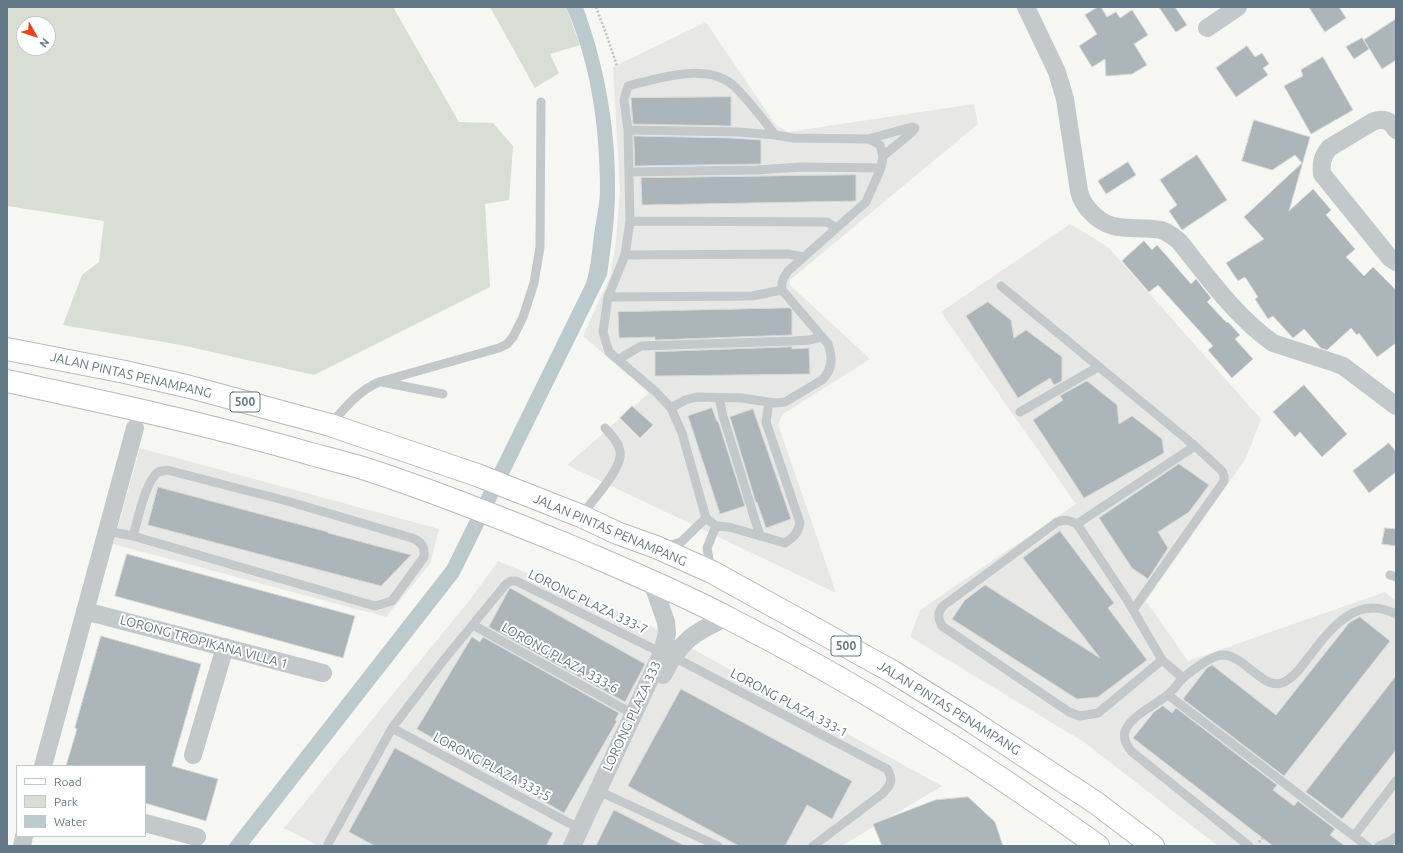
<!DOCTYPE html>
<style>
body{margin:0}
#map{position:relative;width:1403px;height:853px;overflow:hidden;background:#f6f6f2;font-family:Ubuntu,sans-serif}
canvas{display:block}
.frame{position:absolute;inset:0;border:8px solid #637886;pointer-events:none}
.legend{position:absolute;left:16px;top:765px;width:130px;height:72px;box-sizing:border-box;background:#fff;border:1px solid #c1c9cf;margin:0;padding:5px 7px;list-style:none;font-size:12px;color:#637886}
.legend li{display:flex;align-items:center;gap:8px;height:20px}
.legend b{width:20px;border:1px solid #c1c9cf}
.north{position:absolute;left:16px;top:16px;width:40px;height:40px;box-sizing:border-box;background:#fff;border:1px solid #c1c9cf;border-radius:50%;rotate:129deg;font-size:11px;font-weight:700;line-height:16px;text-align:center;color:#637886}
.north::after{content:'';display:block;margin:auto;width:14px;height:18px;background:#ee411b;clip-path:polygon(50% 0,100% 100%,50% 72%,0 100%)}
</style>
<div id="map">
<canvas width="1403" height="853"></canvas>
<div class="frame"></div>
<ul class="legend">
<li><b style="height:5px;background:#fff"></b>Road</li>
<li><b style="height:11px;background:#d8ded3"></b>Park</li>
<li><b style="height:11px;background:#bcc9cd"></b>Water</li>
</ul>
<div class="north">N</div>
</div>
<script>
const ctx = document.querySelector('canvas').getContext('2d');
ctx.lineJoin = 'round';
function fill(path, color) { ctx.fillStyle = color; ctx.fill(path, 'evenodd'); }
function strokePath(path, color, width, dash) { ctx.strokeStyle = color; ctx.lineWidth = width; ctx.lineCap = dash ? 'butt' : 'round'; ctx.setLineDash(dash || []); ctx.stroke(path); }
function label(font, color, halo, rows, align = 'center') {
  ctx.font = font + ' Ubuntu,sans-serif'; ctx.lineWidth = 4; ctx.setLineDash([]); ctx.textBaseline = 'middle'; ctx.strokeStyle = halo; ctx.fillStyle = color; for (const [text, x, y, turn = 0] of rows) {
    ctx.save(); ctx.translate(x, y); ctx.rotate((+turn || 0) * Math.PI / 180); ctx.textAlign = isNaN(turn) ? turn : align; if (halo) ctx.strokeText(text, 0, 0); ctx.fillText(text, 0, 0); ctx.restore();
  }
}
const built = new Path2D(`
 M706,22L775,124L788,132L974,104L978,124L790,280V285L870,359L783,414L778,424L836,593L567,465L649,393L583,336L610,277L616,241L620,189L613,67Z
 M1070,224L1108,247L1261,419L1246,458L1146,601L1188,661L1385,592L1396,601V833L1386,846H1218L1084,742L910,637L920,610L1076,504L941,312Z
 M140,448L439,529L430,564L386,617L113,544Z
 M498,561L640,620L942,786L841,846H319L284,828L472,597Z`);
const green = new Path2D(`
 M7,7H393L459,122L493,123L513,146L509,200L485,204L490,287L314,375L181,345L63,325L82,275L99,262L104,221L7,206ZM24,24H48V48H24Z
 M490,7H566L580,45L550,54L559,73L535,88Z`);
const water = new Path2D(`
 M566,7H583C604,64 616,129 615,190C615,218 611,247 607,275L459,576L248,846H228L447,566L586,283C591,267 592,251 594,235C596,220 600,204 600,189C600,128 591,63 566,7Z`);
const building = new Path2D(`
 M1098,7H1101L1107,17L1116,12L1120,18L1132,10L1148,35L1134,44L1147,65L1132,74L1106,76L1105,59L1092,67L1079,46L1097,34L1085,15Z
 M1159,7H1175L1187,25L1176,32Z
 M1309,7H1339L1346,18L1325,32Z
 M1396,19V60L1382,69L1364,40Z
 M1362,38L1369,49L1354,59L1346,47Z
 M1247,46L1255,57L1262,53L1269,64L1263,68L1268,75L1236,97L1216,68Z
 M1323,57L1353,110L1311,134L1284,86L1303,76L1301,70Z
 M731,97V126L633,124L631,98Z
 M1254,120L1310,137L1289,211L1313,189L1331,210L1326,215L1355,249L1346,257L1364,276L1373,267L1396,290V343L1377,357L1359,333L1357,335L1351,328L1327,350L1321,348L1304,329L1293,338L1273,316L1268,319L1255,299L1258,297L1245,277L1238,281L1226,263L1264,239L1244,217L1302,163L1295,155L1272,170L1242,161Z
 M634,136L731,138L761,140V164L635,166Z
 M1197,155L1227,200L1182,230L1169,211L1177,205L1160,180Z
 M1128,162L1136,175L1106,194L1098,181Z
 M856,175V201L642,205L641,178Z
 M1144,241L1152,250L1157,245L1191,284L1196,279L1211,298L1207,302L1227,323L1228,322L1240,335L1235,339L1253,359L1232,378L1208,350L1213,346L1158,285L1149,292L1122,261Z
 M988,302L1011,320L1014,338L1026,330L1062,357V381L1054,385L1050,378L1018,398L966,316Z
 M790,308L792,310V335L655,340V337L619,338L618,312Z
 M792,347V349L809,348L810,374L655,376V352Z
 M1087,381L1117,405L1119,424L1132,416L1162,439L1164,453L1084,498L1033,420L1063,400L1060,396Z
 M1304,385L1347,434L1322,457L1300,432L1295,437L1273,412Z
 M632,406L653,425L640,438L620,418Z
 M712,408L717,422L718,421L745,506L720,514L688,416Z
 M753,409L791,519L766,528L757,502L756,503L730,417Z
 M1389,443L1396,452V472L1369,493L1353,471Z
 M1179,464L1209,485L1189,512L1158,532L1168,548L1148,579L1132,568L1099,518Z
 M158,487L328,532V533L411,555L381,586L148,525Z
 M1385,528L1396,529V546L1382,544Z
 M1060,531L1114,603L1108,608L1147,660L1098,697L1077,699L952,619L965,600L985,585L1100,658L1023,558Z
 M127,554L355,616L343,658L115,596Z
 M510,588L645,664L625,702L489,627Z
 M1360,617L1390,641L1284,776L1183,699L1207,668L1212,665L1276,715L1349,623Z
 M101,636L201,664L172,766L218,779L206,821L145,803V766H66L77,729L75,728Z
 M472,637L480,642L483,637L619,713L615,720L617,721L564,813L417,729Z
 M1396,676V750L1342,819L1306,792Z
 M681,689L852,781L832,819L807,805L785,846H739L628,786Z
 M1163,706L1172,713L1176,708L1277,785L1273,790L1294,806L1298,801L1335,829L1330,835L1345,846H1273L1133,738L1154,712Z
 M395,748L553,833L546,846H375L349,832Z
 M968,797L995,822L1003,846H882L873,824L935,800Z
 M614,810L685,846H596Z`);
const path = new Path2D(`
 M596,7L608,39L617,66
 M1259,842L1263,838`);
const service = new Path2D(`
 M628,130L739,132L775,135L793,138L868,139L875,142L880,145L883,156L881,168L866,202L788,271C783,278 781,282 782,290L828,344C833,357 832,370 822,380L785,402L775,403L742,398L697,397L685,400L671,408
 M868,139L912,127L915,128L911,133L883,156
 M630,172L757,170L801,167L881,168
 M630,221L827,222L836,228
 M625,255L788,254L803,257
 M1001,286L1195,446L1222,471L1224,476V481L1133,610
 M608,297L752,296L782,290
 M619,359L641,346L793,341L810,340L822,337
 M382,382L443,394
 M719,398L723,416L760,536
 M769,402L766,422L800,523C798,533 794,537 785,543L729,527L716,526L706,518L682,433L671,408L656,392L609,352L603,332L608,297L625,255L630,221L628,130L624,100L628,86C659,78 710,61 736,88C750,102 763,119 775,135
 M1020,412L1098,367
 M330,425C345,408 358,391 379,382L499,348L507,344L513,337L523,317L534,283L540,247L541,102
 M581,516C591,502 624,467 620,451C618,441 611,435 605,428
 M1077,524L1195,446
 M107,531L133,536L375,606L392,601L424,557C425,547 422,542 412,538L287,501L167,470C164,471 161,471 158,472C145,482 138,520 133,536
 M665,547L681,542L706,518
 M711,570L707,548L716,526
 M1390,575L1396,577
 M473,625L633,714
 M672,656L887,769C894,780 891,785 882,794L813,846
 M1162,660L1098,713L1080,716L1069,712L942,626C938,618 937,613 943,606L1057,522C1065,519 1069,520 1077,524L1126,598L1162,660L1183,678
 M1168,695L1367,846
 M392,728L580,829
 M605,794L718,846
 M1354,836L1396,781
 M329,846L328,844L392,728L443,661L506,584L511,581H516L662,653
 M1249,846L1131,751C1126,744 1122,737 1126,729C1134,714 1154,706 1166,696C1173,691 1177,684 1183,678C1191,671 1212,655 1223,655C1244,655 1262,689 1282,683C1288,681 1293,676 1297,672C1322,642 1350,590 1396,614
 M1379,846L1391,841L1396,837`);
const minor = new Path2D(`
 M1026,7L1057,72L1065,99L1079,191C1081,200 1085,206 1091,212C1112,235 1134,225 1161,230C1168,232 1174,237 1179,241C1208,277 1235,316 1273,343L1335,363L1343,366L1396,406
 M1207,28L1238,7
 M1396,130C1391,121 1384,118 1374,121L1329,148C1322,157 1321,163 1322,174L1390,258L1396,262
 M85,611L323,673
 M663,675C680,641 693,633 727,617
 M193,755L225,647
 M43,766L135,428
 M145,823L197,837
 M22,846L24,836
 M572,846L662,653L667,633L666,622L652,582`);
const primary = new Path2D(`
 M7,349L125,372L190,387L330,425L477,475L581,516L617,533L656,547L712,572L893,672L967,718L1096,803L1153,846
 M7,381C109,403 211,425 311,454C330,459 350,464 369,470C439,493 509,521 577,549C628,571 681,593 730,619C858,684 982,762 1098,846`);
const shields = [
 [245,402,30],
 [846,646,30]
];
const shieldNames = [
 ["500",245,402],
 ["500",846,646]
];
const streetNames = [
 ["JALAN PINTAS PENAMPANG",131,375,13],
 ["JALAN PINTAS PENAMPANG",610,530,23],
 ["LORONG PLAZA 333-7",588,602,26],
 ["LORONG TROPIKANA VILLA 1",204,642,15],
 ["LORONG PLAZA 333-6",560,658,29],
 ["LORONG PLAZA 333-1",789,703,28],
 ["JALAN PINTAS PENAMPANG",949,708,32],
 ["LORONG PLAZA 333",632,716,-65],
 ["LORONG PLAZA 333-5",492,767,28]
];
fill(built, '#e7e8e6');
fill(green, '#d8ded3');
fill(water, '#bcc9cd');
fill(building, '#acb5ba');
strokePath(building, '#d8d8d5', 1);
strokePath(primary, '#b6bbbe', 24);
strokePath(path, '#bfc1c3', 2.5, [2, 2]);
strokePath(service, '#c3c8cb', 9);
strokePath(minor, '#c3c8cb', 18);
strokePath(primary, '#fff', 22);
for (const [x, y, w] of shields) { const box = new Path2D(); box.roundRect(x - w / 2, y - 10, w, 20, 3); ctx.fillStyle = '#fff'; ctx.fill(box); strokePath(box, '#637886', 1); }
label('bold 12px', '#637886', null, shieldNames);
label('13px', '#637886', '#fff', streetNames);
</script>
